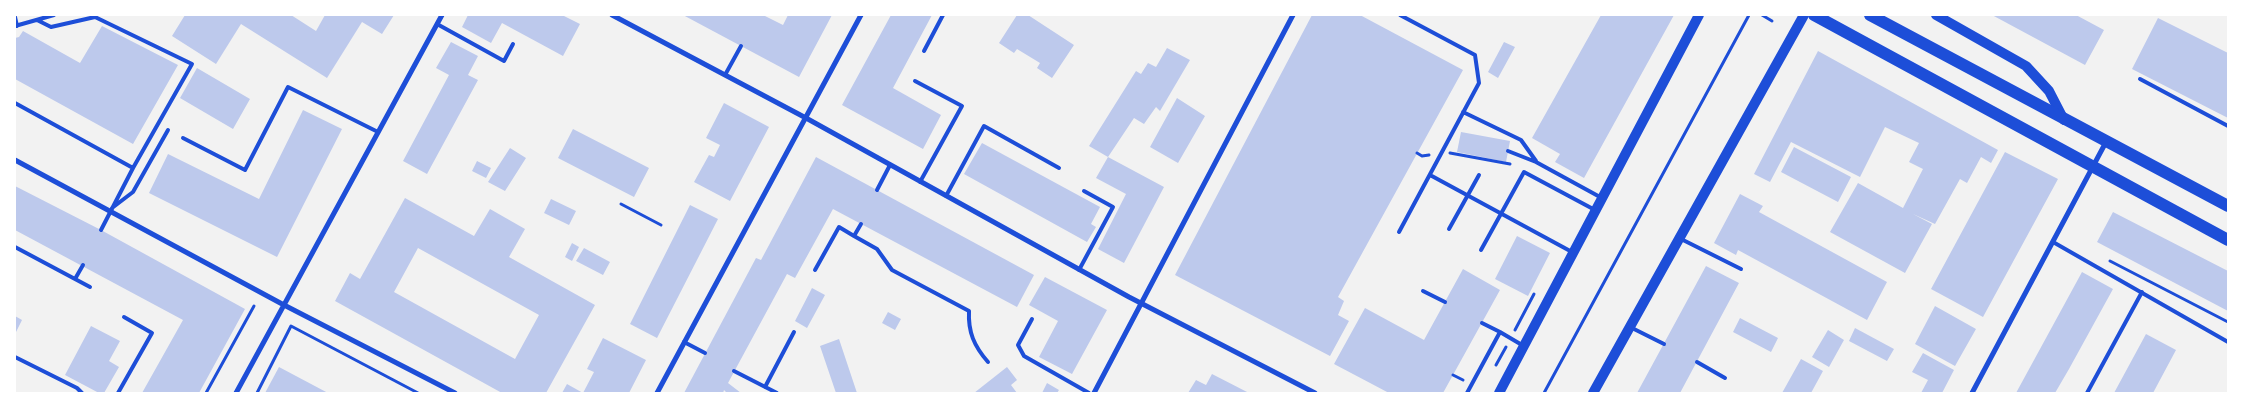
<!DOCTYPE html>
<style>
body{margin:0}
#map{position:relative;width:2243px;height:408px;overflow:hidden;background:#f2f2f2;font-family:"DM Sans",sans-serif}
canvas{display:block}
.frame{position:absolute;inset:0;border:16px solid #fff;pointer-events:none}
</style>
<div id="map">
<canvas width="2243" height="408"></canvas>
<div class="frame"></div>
</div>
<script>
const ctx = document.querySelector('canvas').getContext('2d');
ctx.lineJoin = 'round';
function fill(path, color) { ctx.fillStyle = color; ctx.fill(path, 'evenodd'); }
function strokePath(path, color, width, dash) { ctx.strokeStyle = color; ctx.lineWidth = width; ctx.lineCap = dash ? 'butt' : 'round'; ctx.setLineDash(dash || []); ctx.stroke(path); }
const building = new Path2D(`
 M185,15H291L316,31L325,15H394L382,34L362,22L327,78L241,24L216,64L172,36Z
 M468,15H562L580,24L563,56L502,23L491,43L462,27Z
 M683,15H763L783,25L788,15H832L799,77Z
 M891,15H932L893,88L941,115L923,149L842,105Z
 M1017,15H1028L1074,45L1052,78L1037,68L1040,63L1017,49L1014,53L999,43Z
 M1312,15H1360L1463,70L1338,297L1344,301L1338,315L1349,321L1330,356L1175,275Z
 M1601,15H1674L1584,178L1555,162L1560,154L1532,138Z
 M1992,15H2076L2104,30L2085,65Z
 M2158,18L2228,53V118L2132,69Z
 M102,26L178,65L133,144L15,79V38L19,37L23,31L80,63Z
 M451,42L478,56L468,75L478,80L427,174L403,161L449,75L436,68Z
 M1504,42L1515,47L1498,78L1488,72Z
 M1167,48L1190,60L1160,111L1156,107L1144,124L1134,118L1108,157L1164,187L1124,263L1098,249L1126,194L1096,178L1108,157L1089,146L1136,71L1141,74L1148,63L1156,67Z
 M1818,51L1998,150L1991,163L1981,157L1967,183L1960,179L1935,224L1913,214L1932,224L1905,273L1830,232L1858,183L1903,208L1923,169L1909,162L1919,143L1885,127L1860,177L1791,142L1770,182L1754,174Z
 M197,68L250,99L233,129L180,98Z
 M1177,98L1205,116L1178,163L1150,147Z
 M724,103L769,127L730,201L694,182L709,155L714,157L720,145L706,138Z
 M303,110L342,129L277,257L149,193L168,154L259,199Z
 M573,129L649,168L634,197L558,158Z
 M1461,132L1510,141L1506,162L1457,152Z
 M982,143L1100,207L1091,224L1096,227L1087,242L964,174Z
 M1794,147L1851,177L1838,202L1781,172Z
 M510,148L526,158L505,191L488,182Z
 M2005,152L2058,179L1983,317L1931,289Z
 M816,157L1034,275L1017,307L833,209L795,278L787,274L728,383L741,393H727L724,390L723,393H684L756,258L761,260Z
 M477,161L491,168L486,178L472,171Z
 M15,186L101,230L245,309L199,393H142L183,320L15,230Z
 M1740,194L1763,206L1759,212L1887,282L1867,320L1738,250L1736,255L1714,243Z
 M405,198L474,236L490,209L525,229L509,257L595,305L546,393H502L335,301L350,273L360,279ZM418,248L539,315L515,359L394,292Z
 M551,199L576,211L569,225L544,213Z
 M690,205L718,219L657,338L630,324Z
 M2113,212L2228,271V311L2097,242Z
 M1517,236L1550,253L1528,296L1495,279Z
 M572,243L579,247L572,261L565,257Z
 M584,248L610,262L603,275L576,261Z
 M1706,266L1739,283L1680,393H1637Z
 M1463,269L1500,290L1443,393H1389L1334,364L1365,308L1424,340Z
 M2082,272L2113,289L2069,369L2055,393H2016Z
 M1045,277L1107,310L1072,374L1039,357L1058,321L1029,305Z
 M812,288L825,295L807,328L795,321Z
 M1935,306L1976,329L1955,366L1915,344Z
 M888,312L901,319L895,330L882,323Z
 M15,316L22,320L15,334Z
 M1740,318L1778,338L1771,352L1733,332Z
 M91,326L120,341L109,361L119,367L104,393H99L65,375Z
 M1855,328L1894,349L1887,361L1849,341Z
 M1828,330L1844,340L1829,367L1812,357Z
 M2146,334L2176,350L2153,393H2114Z
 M603,338L646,360L629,393H562L567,384L583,393L594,372L587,369Z
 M839,339L857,393H836L820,346Z
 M1923,353L1954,370L1942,393H1921L1928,380L1912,372Z
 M1801,359L1823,371L1811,393H1782Z
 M279,367L328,393H265Z
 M1007,367L1017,380L1011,385L1017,393H974Z
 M1212,374L1249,393H1188L1196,380L1206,385Z
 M1047,383L1059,390L1057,393H1042Z`);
const path = new Path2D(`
 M1762,15L1772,21
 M1417,153L1422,156L1429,155
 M1450,153L1510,164
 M621,204L661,225
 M2110,261L2228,322
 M1515,330L1534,294
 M1496,365L1506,347
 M1453,375L1463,380
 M206,393L254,306
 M257,393L291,326L418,393
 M1544,393L1749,15`);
const service = new Path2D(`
 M15,17L17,26
 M37,20L51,27L95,17L192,64L133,168
 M437,24L504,61L513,44
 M15,26L54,15
 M924,51L943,15
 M725,75L741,46
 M2140,79L2228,126
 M915,81L962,106L920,182
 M15,103L133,168L101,230
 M1463,112L1521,140L1536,161
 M183,138L245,170L288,87L378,132
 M1508,151L1536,162L1600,197
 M1430,175L1572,252
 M877,190L890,165
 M946,196L984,126L1059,168
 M112,208L133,192L168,130
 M861,224L854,236L877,249L892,270L969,311C968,332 974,346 988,362
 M1449,229L1479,175
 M1399,232L1479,83L1475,55L1400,15
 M1681,239L1741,269
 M2053,242L2228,342
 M15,247L75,279L83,265
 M1481,250L1524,172L1595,210
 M815,270L839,227L854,236
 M1079,270L1113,207L1084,191
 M75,279L90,287
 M1423,291L1445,302
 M1032,319L1018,345L1024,356L1089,393
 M1482,323L1500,332
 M1630,327L1664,344
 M684,342L705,353
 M15,357L77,388L82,393
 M1697,362L1725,378
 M734,371L777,393
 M765,387L794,332
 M118,393L152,333L124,317
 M1467,393L1500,332L1522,345
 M2087,393L2142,292`);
const minor = new Path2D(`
 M612,15L806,118L1129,297L1315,393
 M15,160L284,305L455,393
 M236,393L442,15
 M657,393L861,15
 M1094,393L1293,15
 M1972,393L2106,142`);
const secondary = new Path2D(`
 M1936,15L2026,66L2049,91L2064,120
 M1499,393L1699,15
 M1593,393L1804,15`);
const primary = new Path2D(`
 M1814,15L2228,240
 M1870,15L2228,206`);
fill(building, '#bdc9ec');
strokePath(path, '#1d4ed8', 3);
strokePath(service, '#1d4ed8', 4);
strokePath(minor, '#1d4ed8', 5);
strokePath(secondary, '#1d4ed8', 10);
strokePath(primary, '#1d4ed8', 12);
</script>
